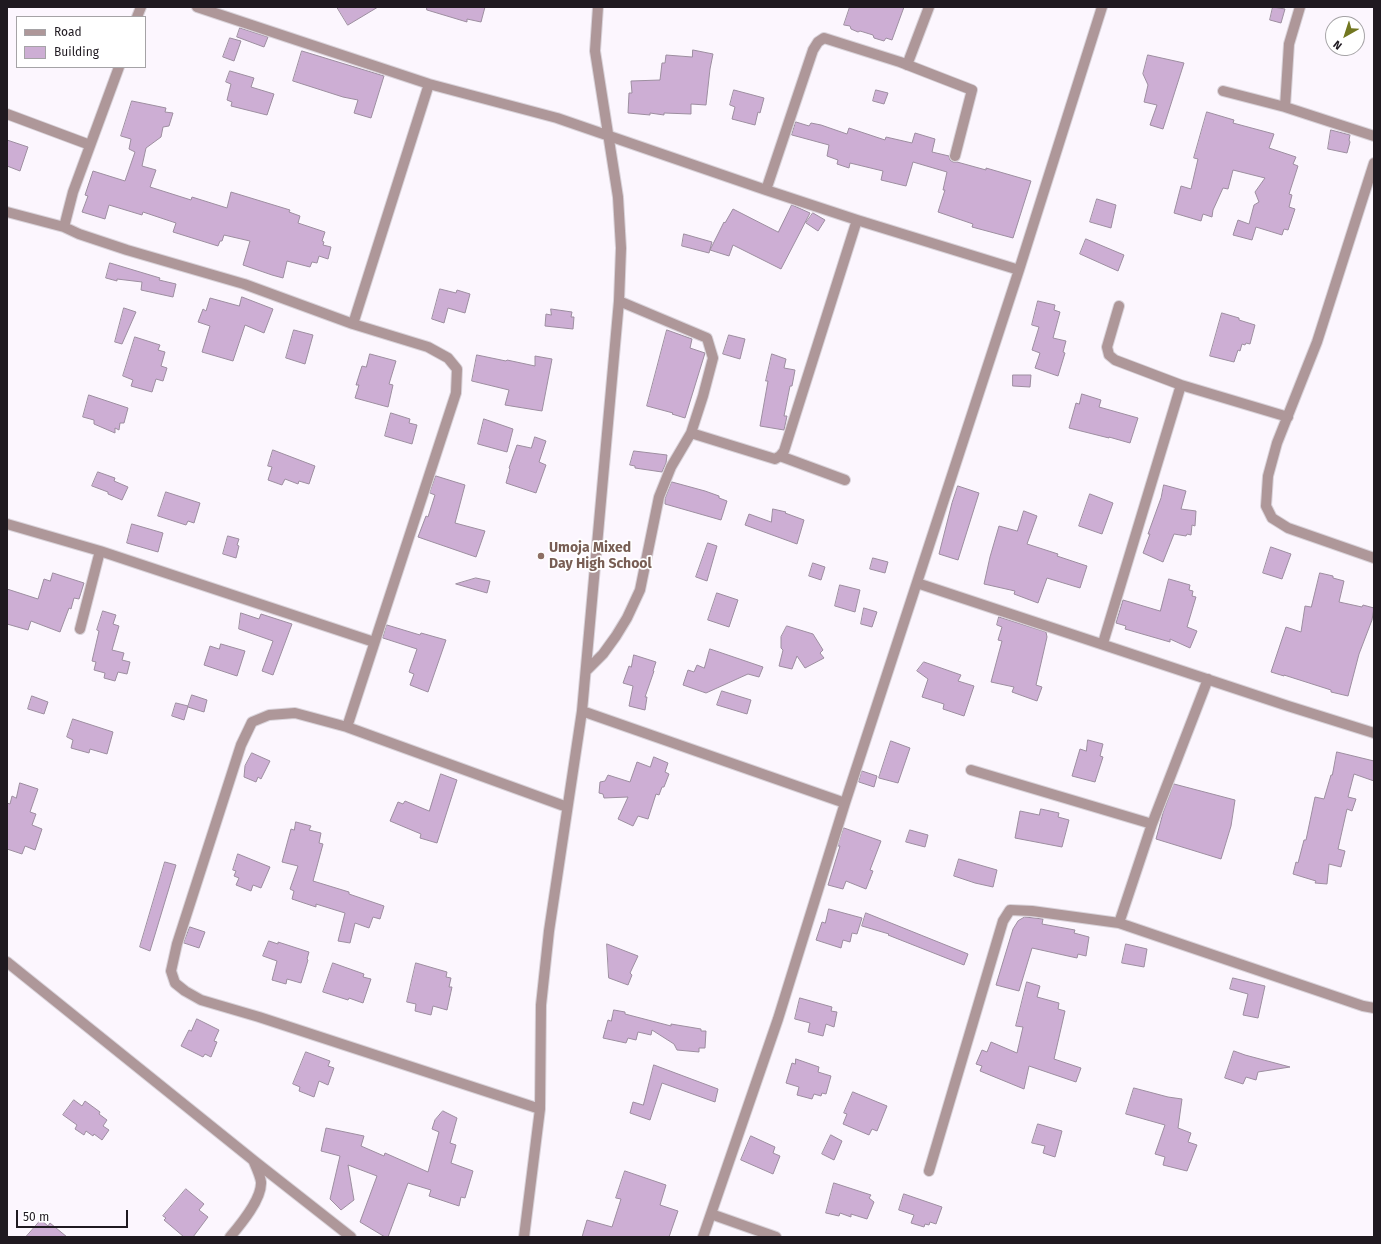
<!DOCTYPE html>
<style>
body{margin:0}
#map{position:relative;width:1381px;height:1244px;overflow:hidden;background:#fcf6fe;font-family:"Fira Sans",sans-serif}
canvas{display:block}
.frame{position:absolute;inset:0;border:8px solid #1f1920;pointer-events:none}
.legend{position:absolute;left:16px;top:16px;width:130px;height:52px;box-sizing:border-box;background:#fff;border:1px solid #a5a3a6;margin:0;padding:5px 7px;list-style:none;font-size:12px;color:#1f1920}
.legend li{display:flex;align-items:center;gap:8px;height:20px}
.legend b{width:20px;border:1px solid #a5a3a6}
.north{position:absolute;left:1325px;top:16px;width:40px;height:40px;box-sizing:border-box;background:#fff;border:1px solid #a5a3a6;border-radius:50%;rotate:219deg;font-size:11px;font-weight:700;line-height:16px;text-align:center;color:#1f1920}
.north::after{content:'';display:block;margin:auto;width:14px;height:18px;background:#727720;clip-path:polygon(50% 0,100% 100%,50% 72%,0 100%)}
.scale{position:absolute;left:16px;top:1210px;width:112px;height:18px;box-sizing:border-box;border:2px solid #1f1920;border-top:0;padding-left:5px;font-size:12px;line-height:14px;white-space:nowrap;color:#1f1920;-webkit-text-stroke:3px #fff;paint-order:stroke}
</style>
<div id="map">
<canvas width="1381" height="1244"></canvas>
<div class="frame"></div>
<ul class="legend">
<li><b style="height:5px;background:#ae9799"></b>Road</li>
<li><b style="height:11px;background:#cdaed4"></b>Building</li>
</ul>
<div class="north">N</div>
<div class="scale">50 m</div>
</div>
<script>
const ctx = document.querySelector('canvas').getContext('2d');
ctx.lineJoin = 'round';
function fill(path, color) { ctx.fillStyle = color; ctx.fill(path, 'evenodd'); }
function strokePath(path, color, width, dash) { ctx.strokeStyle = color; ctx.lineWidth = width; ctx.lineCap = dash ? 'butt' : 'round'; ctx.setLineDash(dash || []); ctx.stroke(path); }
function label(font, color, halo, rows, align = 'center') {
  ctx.font = font + ' "Fira Sans",sans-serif'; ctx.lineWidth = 3.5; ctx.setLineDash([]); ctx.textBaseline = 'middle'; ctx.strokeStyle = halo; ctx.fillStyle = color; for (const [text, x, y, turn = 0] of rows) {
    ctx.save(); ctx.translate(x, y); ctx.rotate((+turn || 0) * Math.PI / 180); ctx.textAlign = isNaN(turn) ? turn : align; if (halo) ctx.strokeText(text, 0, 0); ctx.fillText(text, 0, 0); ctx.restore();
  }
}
const building = new Path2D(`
 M337,7H378L348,25Z
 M427,7H485L481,22L467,19V22L427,10Z
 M850,7H904L892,40L886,38L884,41L874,38L873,35L860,31L858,32L851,29L850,26L844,25Z
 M1273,7L1285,9L1281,23L1270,20Z
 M240,28L268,37L264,47L237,37Z
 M230,38L241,41L234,61L223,57Z
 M693,50L713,54L710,69L706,105L691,104V114L664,113V115L650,113V115L628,113L629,93H632L631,81L660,80L662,63H665L666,55L692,57Z
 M302,51L384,76L371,118L354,113L358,100L343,97L293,81Z
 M1148,55L1184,63L1163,129L1150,125L1157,105L1144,102L1148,85L1143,74Z
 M230,71L254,78L251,87L274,94L267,115L231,106L232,102L227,100L231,84L226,82Z
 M734,90L764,98L760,113L758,112L755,125L732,119L735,107L730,105Z
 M876,90L888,93L884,104L873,101Z
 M132,101L166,108L165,112L173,113L169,126L163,127L161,137L146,148L142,166L156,170L150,187L191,200L192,197L227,208L231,192L290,210L289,212L300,216L298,223L325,232L322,241L324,242L323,245L331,247L328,259L319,256L317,263L312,262L310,267L287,261L283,278L272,275L243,265L250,241L224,235L222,241H220L218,246L173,232L176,223L143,212L142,215L109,205L105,219L82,212L88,196L85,195L93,171L125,181L135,152L129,149L131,139L121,136Z
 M1207,112L1234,120L1233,123L1274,134L1269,148L1296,157L1293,164L1298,166L1289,194L1292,195L1289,207L1295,209L1288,230L1284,229L1282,235L1256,227L1252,240L1233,235L1238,220L1249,224L1254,205L1259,202L1255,192L1265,178L1233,170L1228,189L1223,188L1213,210L1212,217L1203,214L1201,221L1174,213L1181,186L1191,189L1198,159L1194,158Z
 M796,122L809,126L811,123L821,125L847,134L849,128L885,140L886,137L912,143L915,133L935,139L932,152L949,156L950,160L953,162H957L986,170V168L1031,181L1013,238L972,227L973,224L938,212L945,190H943L947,172L913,162L906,186L881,180L883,171L850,163L849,168L837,164L838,160L827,156L829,145L792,135Z
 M1331,130L1350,135L1349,140L1350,142L1347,153L1328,149Z
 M7,140L28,147L20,171L7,166Z
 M1097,199L1116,205L1111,228L1090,222Z
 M792,205L810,213L781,269L733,245L729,256L710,250L724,222L725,223L733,209L778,232Z
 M813,213L825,220L818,231L806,223Z
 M684,234L712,242L709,253L682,246Z
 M1086,239L1124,255L1118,271L1080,254Z
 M110,263L160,278L159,280L176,284L173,297L141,290L142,282L117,279V281L106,278Z
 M440,289L456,293L457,290L470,294L465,313L448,308L444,323L432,319Z
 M242,297L273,309L264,333L245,325L233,361L202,352L210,326L198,322L203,309L206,311L210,298L239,306Z
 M1038,301L1055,305L1054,310L1060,312L1053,338L1066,341L1063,352L1065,353L1058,376L1035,368L1040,353L1032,350L1039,327L1032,325Z
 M124,308L136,312L122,344L115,342Z
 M551,309L572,312L571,317H574L573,329L545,326L546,314L551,315Z
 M1222,313L1239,318V320L1255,325L1250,344L1246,343L1245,345L1242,344L1240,351L1238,350L1234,362L1210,356Z
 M294,330L313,335L305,364L286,358Z
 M667,330L692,339L690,348L705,353L685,418L672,414L673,413L647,406Z
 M729,335L745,339L740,359L723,354Z
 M135,337L160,345L158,350L165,352L161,366L167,368L163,381L156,379L152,392L131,386L133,380L123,376Z
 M370,354L396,361L389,384L393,385L388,407L355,398L359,385H356L362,366L366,367Z
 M772,354L786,359L784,368L795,370L792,386H790L784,416H787L784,430L760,426L768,381H766Z
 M477,355L506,361L507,360L535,366V356L552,359L542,411L505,405L509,390L472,381Z
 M1013,375H1031L1030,387L1013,386Z
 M1082,394L1101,400L1099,407L1138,418L1130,443L1109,437V438L1069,428L1076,403L1079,404Z
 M89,395L128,408L124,423H120L119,430L115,428V433L94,424V420L83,417Z
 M391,413L410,419L409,423L417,425L412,444L385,436Z
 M484,419L513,429L507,452L478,444Z
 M535,437L546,441L539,462L546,465L536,493L506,483L510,469L509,468L517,445L531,448Z
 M273,450L315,466L309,484L299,481L298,484L285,479L282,485L268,480L272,467L268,466Z
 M634,451L667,455L666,463L662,472L635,468V466L630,465Z
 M98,472L115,478L114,481L128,487L122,500L108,494V492L92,486Z
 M436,476L465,485L455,523L485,531L476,557L418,537L426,516L428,517L435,495L430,493Z
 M672,482L705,491L719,496V498L727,501L721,520L665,504V499Z
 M1164,485L1186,491L1181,509L1196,511L1195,526L1192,525L1191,535L1187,534L1186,536L1174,534L1163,562L1143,553L1150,534H1148L1161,498Z
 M958,486L979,493L958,560L939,554L952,503Z
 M166,492L200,503L194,523L188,521L186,525L158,516Z
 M1090,494L1113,503L1102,534L1079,526Z
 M773,509L786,512L785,513L804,520L797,544L745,525L749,514L771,522Z
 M1024,511L1037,516L1027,544L1058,554L1057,556L1087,566L1080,588L1047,578L1038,603L1014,594L1015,591L984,584L990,557L999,526L1017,531Z
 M132,524L163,533L158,552L127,543Z
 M228,536L239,539L237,545L239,546L236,558L223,554Z
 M708,543L717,546L707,581L696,577Z
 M1271,547L1291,554L1282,579L1263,573Z
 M873,558L888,562L885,573L870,569Z
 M813,563L825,567L821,580L809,576Z
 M53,573L84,583L79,599L74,598L71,609L69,608L60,632L31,621L28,630L7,624V589L38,599L44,579L50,581Z
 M1320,573L1333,576V578L1344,581L1339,602L1362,607L1363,605L1374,608L1372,620L1359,654L1348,696L1331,692V690L1284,675V676L1271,672L1286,627L1301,632L1305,606L1311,607Z
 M476,578L490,581L487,593L456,584Z
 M1169,579L1190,585L1189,590L1193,591L1192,596L1196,597L1187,627L1197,631L1190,648L1170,639V642L1125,629L1126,626L1116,623L1123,600L1160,611Z
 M840,585L860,590L855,612L835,606Z
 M717,593L738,600L729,627L708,620Z
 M864,608L877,612L872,627L861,624Z
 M103,611L116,615L113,624L119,626L112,650L124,653L122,660L130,662L127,674L118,672L115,681L104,678L105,673L94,670L96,662L92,661L99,631L97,630Z
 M241,613L259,619L261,614L292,624L273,675L262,671L273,641L239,629Z
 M999,617L1046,632L1047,637L1036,685L1042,687L1037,701L1012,692L1014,687L991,682L1002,641L998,640L1002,627L997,625Z
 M387,625L420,635L421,633L446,640L428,692L410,685L414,674L409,672L417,649L383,638Z
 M787,626L813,634L823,650L820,653L824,658L805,668L797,656L792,669L779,666L783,650L781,648V637Z
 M221,644L245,651L237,676L204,665L210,646L219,649Z
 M710,649L763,667L759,677L748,674L706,693L683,685L688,670L694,672L697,665L704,668Z
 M634,655L656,662L653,671H654L645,697H647L645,710L629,706L633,686L623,683L629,666L631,667Z
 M924,662L961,675L958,681L974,686L964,716L943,709L944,704L922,697L928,679L917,671Z
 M722,691L751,700L747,714L717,705Z
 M192,695L207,700L204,712L188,707Z
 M32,696L48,702L44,714L28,709Z
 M176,703L188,706L184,720L172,716Z
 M73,719L113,732L107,754L90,749L89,753L71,748L73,740L67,737Z
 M1088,740L1103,744L1100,756L1103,757L1095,782L1072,776L1080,749L1086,751Z
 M891,741L910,748L898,783L879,778Z
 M1337,752L1374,761V781L1354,774L1348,797L1356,799L1352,811L1347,809L1338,849L1345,851L1341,867L1329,864L1327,884L1315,883L1316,881L1293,874L1296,862L1298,863L1304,840H1306L1315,797L1324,799L1331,775H1332Z
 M252,753L270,761L261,779L258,777L256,782L244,777L245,766Z
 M654,757L668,763L665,772L669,774L664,787H662L659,795L656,794L648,819L638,816L633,826L618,819L628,797L604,798L603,794L599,793L600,782L605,781L608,775L630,782L637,762L650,767Z
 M862,771L877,776L874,787L859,782Z
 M441,774L457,780L437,843L420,838L421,834L390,821L398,802L403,804L405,801L429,811Z
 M20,783L38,789L30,812L36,814L32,825L42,829L35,850L25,846L22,854L7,849V803L10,804L12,796L16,798Z
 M1174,784L1235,800L1231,826L1221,859L1156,839L1163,813Z
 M1041,809L1059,813L1058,817L1069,820L1062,847L1015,838L1020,811L1039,815Z
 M296,822L311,826L309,830L321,833L319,843L323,844L313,881L349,892V894L384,906L380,919L373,917L369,928L355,923L350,943L338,941L345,913L316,904V907L292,899L294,891L290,889L298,866L282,862L291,829L294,830Z
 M844,828L881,841L870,870L873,871L866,889L846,881L843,889L828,885L840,846H838Z
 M910,830L928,835L925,847L906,842Z
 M238,854L270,867L261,888L253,885L251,891L236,885L239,878L234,876L236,871L233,870Z
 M959,859L997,870L993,887L975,883L954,876Z
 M165,862L176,865L150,951L140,947Z
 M829,909L862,918L857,934L852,933L850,942L843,940L841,948L816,940L822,922L825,923Z
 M866,913L968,954L964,965L888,935L889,934L862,926Z
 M1025,917L1043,919L1042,924L1075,930L1074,933L1089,937L1086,956L1078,954L1077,958L1032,948L1019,991L996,985L1013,929L1018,921Z
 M190,927L205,932L199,948L184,943Z
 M269,941L278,944V942L309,952L307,959L308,960L301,983L287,979L286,984L272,980L277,961L263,956Z
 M607,944L638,956L630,973L632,975L628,985L609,978Z
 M1126,944L1147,949L1144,967L1122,963Z
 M333,963L364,974L363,977L371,979L363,1003L349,998L348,1000L323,992Z
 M416,963L447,972L446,977L451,978L449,987H452L447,1010L433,1006L431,1015L415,1011L416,1004L407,1002Z
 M1233,978L1265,986L1258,1018L1243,1015L1248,994L1230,989Z
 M1027,982L1040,986L1037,997L1059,1003L1058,1009L1065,1011L1054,1059L1081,1068L1076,1082L1029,1066L1024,1089L980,1071L982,1066L976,1064L982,1050L987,1052L991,1042L1017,1053L1023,1027L1016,1026Z
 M800,998L832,1007L831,1011L837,1012L834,1027L826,1024L823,1036L808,1032L810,1023L795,1019Z
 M614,1010L625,1012V1014L671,1026V1024L701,1029V1031H706L705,1048H699V1052L677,1050L674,1044L652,1030L651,1035L638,1032L636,1040L628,1038L626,1043L603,1038L608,1020L611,1021Z
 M197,1019L219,1030L214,1041L217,1042L211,1057L205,1054L203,1057L181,1046L189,1030L191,1031Z
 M1234,1051L1245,1055L1290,1067L1258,1072L1256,1080L1246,1077L1243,1084L1225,1078Z
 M306,1052L330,1061L328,1066L334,1068L328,1085L319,1081L314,1097L299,1091L300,1087L293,1084Z
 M796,1059L819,1067L818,1072L831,1076L826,1094L822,1093L821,1096L814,1094L812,1099L797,1095L799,1087L786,1083L792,1063L795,1064Z
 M654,1065L718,1089L715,1102L662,1083L650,1120L630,1113L633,1102L643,1105Z
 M1134,1088L1168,1097L1182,1099L1178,1128L1191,1133L1188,1142L1197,1145L1187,1171L1163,1165L1165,1157L1155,1154L1165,1125L1126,1114Z
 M853,1092L887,1106L877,1131L872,1129L869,1135L843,1124L847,1114L844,1113Z
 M74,1100L82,1106L85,1101L100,1112L99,1114L107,1120L103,1126L109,1130L102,1140L94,1134L93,1136L86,1131L84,1135L75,1129L77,1125L63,1115Z
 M443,1111L457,1118L450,1143L456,1145L451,1163L473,1171L465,1198L461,1197L459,1206L429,1196L431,1190L408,1183L388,1237H385L360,1222L377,1176L348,1165L354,1200L341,1210L330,1199L340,1156L321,1151L326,1128L364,1136L361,1146L384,1156L385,1153L428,1172L439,1132L432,1129L435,1120Z
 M1038,1124L1062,1131L1055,1157L1043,1153L1045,1146L1032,1143Z
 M831,1135L842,1141L834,1160L822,1154Z
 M751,1136L775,1147L773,1153L780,1156L773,1174L741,1160Z
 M625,1171L666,1185L660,1205L678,1211L669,1237H582L587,1220L612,1227L621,1199L616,1198Z
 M834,1183L871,1195L869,1198L874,1202L867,1219L851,1214V1217L840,1213L839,1216L826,1213Z
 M186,1189L204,1204L199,1210L208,1217L193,1237H184L164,1220L166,1218L163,1216Z
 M904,1194L942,1207L936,1224L930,1222L929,1225L925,1224L924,1227L911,1223L914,1215L899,1210Z
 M41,1220L48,1226L50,1223L67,1237H26Z`);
const minor = new Path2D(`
 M197,7L429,84L557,118L766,190L857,220L1019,270
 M137,17L141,7
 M907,65L929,7
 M1223,91L1285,107L1374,136
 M1285,107L1289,44L1300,7
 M7,114L90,145
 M1374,163L1317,342L1277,443L1268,476L1266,506L1272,518L1288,528L1374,558
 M766,190L813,50L818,42L824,38L900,62L972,90L955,156
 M7,212L64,227L79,234L127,250L244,284L353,324L428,347L448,358L457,369L456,393L347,727
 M64,227L73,192L119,67
 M1119,306L1107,347L1109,355L1115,360L1181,385L1288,417
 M353,324L429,84
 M691,433L775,459L780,456L784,451L857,220
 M780,456L845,480
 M7,524L100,551L374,642
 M917,583L1288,706L1374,733
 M80,629L100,551
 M1103,643L1181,385
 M586,671L603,654L616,636L627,618L640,590L659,497L671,467L691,433L703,396L713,358L707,338L619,301
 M582,711L845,803
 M971,770L1152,824
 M1119,923L1152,824L1208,679
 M7,962L253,1160C256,1167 260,1175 261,1182C262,1199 241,1224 230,1237
 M540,1109L259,1017L201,1000L185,991L175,983L171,971L177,944L241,745L252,722L269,715L295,713L347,727L567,807
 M253,1160L351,1237
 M929,1171L1003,921L1010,910L1032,911L1119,923L1363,1006L1374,1008
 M711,1214L776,1237
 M524,1237L540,1109L541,1005L549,931L582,711L619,301L621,248L618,197L595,51L598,7
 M703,1237L778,1019L845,803L1019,270L1102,7`);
const markers = [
 [541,556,4,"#8d6e63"]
];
const educationNames = [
 ["Umoja Mixed",549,548],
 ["Day High School",549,564]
];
fill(building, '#cdaed4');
strokePath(building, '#9d8ea0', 1);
strokePath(minor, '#d9d3da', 12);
strokePath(minor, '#ae9799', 10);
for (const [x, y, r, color] of markers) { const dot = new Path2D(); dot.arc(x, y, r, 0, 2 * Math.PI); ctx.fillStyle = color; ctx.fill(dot); strokePath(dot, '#fff', 1.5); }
label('bold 14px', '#785e54', '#fff', educationNames, 'left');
</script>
